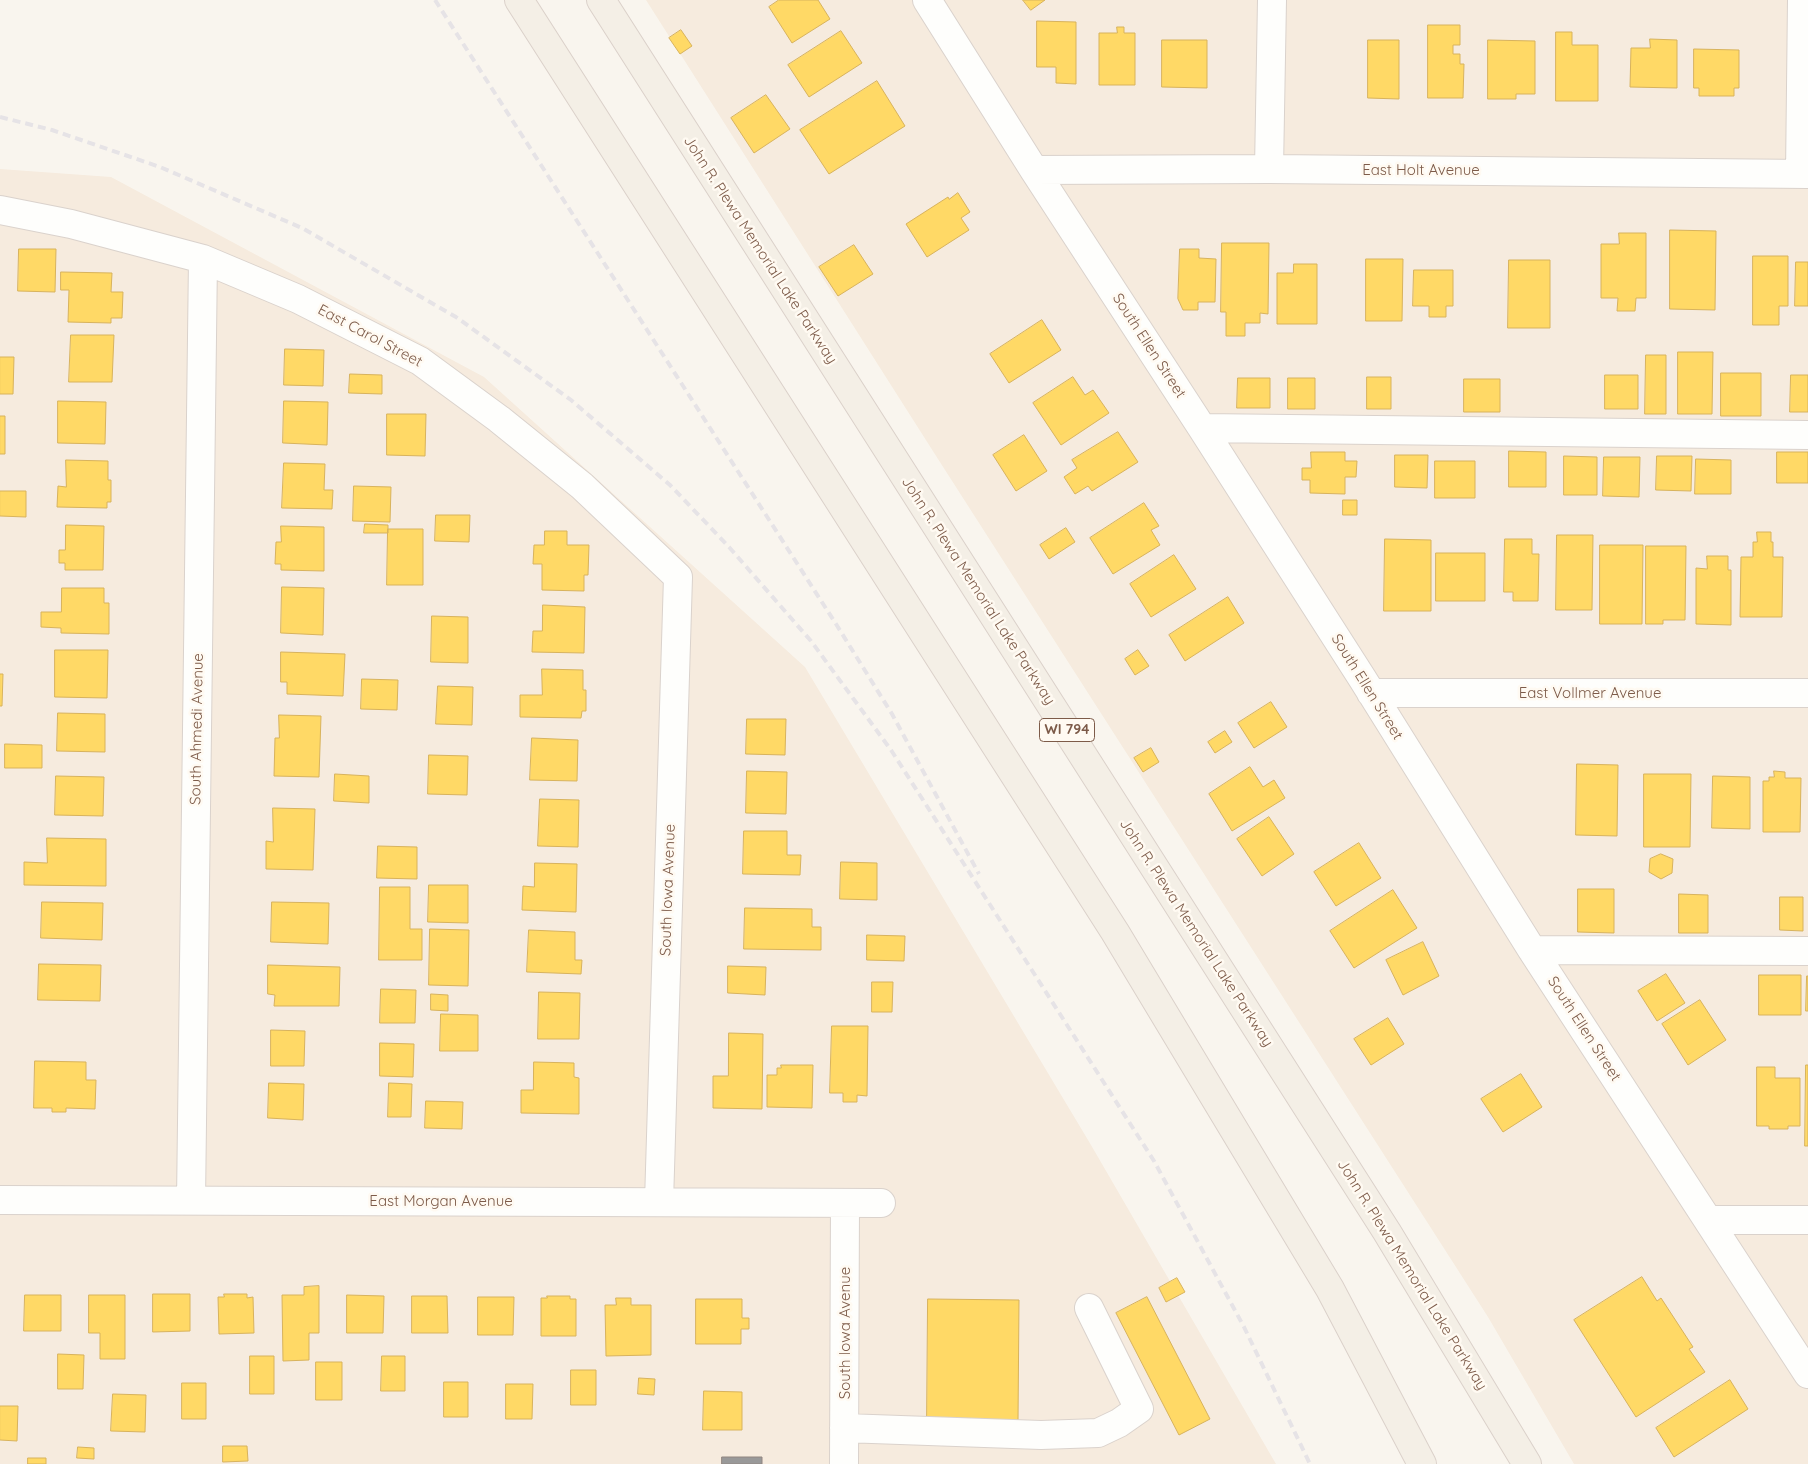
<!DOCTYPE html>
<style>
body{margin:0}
canvas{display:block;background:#f9f5ee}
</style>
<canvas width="1808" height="1464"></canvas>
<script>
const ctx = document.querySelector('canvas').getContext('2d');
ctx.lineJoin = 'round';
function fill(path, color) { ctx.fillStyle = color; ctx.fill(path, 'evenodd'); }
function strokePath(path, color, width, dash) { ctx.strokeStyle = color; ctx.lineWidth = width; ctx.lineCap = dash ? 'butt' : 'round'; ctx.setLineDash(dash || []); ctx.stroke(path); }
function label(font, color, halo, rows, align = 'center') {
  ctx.font = font + ' Quicksand,sans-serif'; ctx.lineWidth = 5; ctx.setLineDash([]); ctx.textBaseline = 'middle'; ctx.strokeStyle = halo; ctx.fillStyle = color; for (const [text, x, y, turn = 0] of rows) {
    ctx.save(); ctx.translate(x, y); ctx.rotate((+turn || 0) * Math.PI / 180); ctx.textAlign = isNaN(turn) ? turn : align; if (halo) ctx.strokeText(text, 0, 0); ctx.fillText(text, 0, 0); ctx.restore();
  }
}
const residential = new Path2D(`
 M646,0H1808V1464H1574L1488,1317L938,459Z
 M0,169L111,177L484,377L805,667L1091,1145L1276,1464H0Z`);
const homes = new Path2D(`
 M779,0H818L830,19L792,43L769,7Z
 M1023,0H1045L1031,10Z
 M1037,21L1076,22V84L1056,83V67H1037Z
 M1428,25H1460V45H1453V54H1460V64H1464L1463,98H1428Z
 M1117,27H1124V33H1135V85H1099V33H1117Z
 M681,30L692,46L680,54L669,38Z
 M841,31L862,63L809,97L788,65Z
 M1556,32H1572V45H1598V101H1556Z
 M1650,39L1677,40V88L1630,87L1631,48H1650Z
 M1162,40H1207V88L1162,87Z
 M1368,40H1399V99L1368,98Z
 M1488,40L1535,41V94H1516V99H1488Z
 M1694,49L1739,50V88H1734V96H1699V88H1694Z
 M877,81L905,126L829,174L800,130Z
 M766,95L790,129L754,153L731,118Z
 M958,193L970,212L961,218L969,230L927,257L906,224L948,197L949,199Z
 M1670,230L1716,231L1715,310L1670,309Z
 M1619,233H1646V298H1636L1635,311H1617L1618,298H1601V244H1619Z
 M1222,243H1269L1268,314L1260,313V323H1245V336H1226V312H1221Z
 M854,245L873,274L838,296L819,267Z
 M19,249H56L55,292L18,291Z
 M1180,249H1199V258L1216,259L1215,302H1198V310H1183L1178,299Z
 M1753,256H1788V306H1779V325H1753Z
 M1366,259H1403L1402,321H1366Z
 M1509,260H1550V328H1508Z
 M1796,262H1808V306H1795Z
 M1294,264H1317V324H1277V273H1293Z
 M1414,270H1453V306H1446V317H1429V306H1413Z
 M61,272L112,273L111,292H123L122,318H111V323L68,322L69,290H61Z
 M1042,320L1061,350L1009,383L990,354Z
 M71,335H114L112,382H69Z
 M285,349L324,350L323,386L284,385Z
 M1678,352H1713L1712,414H1678Z
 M1646,355H1666V414H1645Z
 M0,357H14L13,394H0Z
 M1721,373H1761V416H1721Z
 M350,374L382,375V394L349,393Z
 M1605,375H1638V409H1605Z
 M1791,375H1808V412H1790Z
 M1073,377L1085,395L1093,390L1109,413L1061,445L1033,403Z
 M1367,377H1391V409H1367Z
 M1238,378H1270V408H1237Z
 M1288,378H1315V409H1288Z
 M1464,379H1500V412H1464Z
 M58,401L106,402L105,444L58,443Z
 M284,401L328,402L327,445L283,443Z
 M387,414H426L425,456L387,455Z
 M0,416H5V454H0Z
 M1118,432L1138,462L1092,491L1088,486L1075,494L1064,477L1077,468L1072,460Z
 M1024,435L1047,471L1016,491L993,455Z
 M1509,451L1546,452V487H1509Z
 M1311,452H1345V461H1357L1356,477H1345V494L1310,493V480H1302V468H1311Z
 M1777,452H1808V483H1777Z
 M1395,455H1428L1427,488L1395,487Z
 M1564,456L1597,457V495H1564Z
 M1657,456H1692L1691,491L1656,490Z
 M1604,457H1640L1639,497L1603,496Z
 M1696,459L1731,460V494H1695Z
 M66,460L108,461V480H111V502H107V508L57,507L58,486L66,487Z
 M1435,461H1475V498H1435Z
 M284,463L325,464L324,490H333L332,509L282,508Z
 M354,486L391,487L390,522L353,521Z
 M0,491H26V517L0,516Z
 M1343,500H1357V515H1343Z
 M1144,503L1159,526L1151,530L1160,545L1113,574L1090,538Z
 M436,515H470L469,542L435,541Z
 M365,524L388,525V533H364Z
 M66,525L104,526L103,570H65V563H59V550H65Z
 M281,526L324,527V571L281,570V564H275L276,542H281Z
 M1066,528L1075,542L1049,559L1040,545Z
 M388,529H423V585H387Z
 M545,531H567V545H589L588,575H584V591L542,590V564H533L534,545H544Z
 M1757,532H1771V542H1773V557H1783L1782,617H1740L1741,557H1753V542H1757Z
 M1557,535H1593L1592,610H1556Z
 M1385,539L1431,540V611H1384Z
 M1505,539H1532V554H1539L1538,601H1513V592H1504Z
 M1600,545H1643L1642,624H1600Z
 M1646,546H1686L1685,620H1663V624H1646Z
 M1436,553H1485V601H1436Z
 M1174,555L1196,589L1151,617L1130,584Z
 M1707,556H1728V570H1731V625L1696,624V568L1707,569Z
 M282,587L324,588L323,635L281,633Z
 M62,588H104V603H109V634L61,633V628L41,627V612H61Z
 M1228,597L1244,623L1185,661L1169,635Z
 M543,605L585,607L584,653L532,652L533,631H542Z
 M432,616L468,617V663L431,662Z
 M55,650H108L107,698L55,697Z
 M1138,650L1149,666L1135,675L1125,659Z
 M281,652L345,654L343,696L287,694V682H281Z
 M542,669L583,670V690H586V711H582L581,718L520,717V695H542Z
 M0,674H3L2,706H0Z
 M362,679L398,680L397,710L361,709Z
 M438,686L473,687L472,725L436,724Z
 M1271,702L1287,727L1254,748L1238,723Z
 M58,713L105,714V752L57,751Z
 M279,715L321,716L319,777L274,776L275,738H279Z
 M747,719H786L785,755L746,754Z
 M1225,731L1232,742L1215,753L1208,742Z
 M532,738L578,740L577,781L530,780Z
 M5,744L42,745V768H5Z
 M1151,748L1159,762L1143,772L1134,758Z
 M429,755L468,756L467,795L428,794Z
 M1577,764L1618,765L1617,836L1576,835Z
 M1250,767L1263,787L1274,780L1285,798L1232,831L1209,794Z
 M747,771L787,772L786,814L746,813Z
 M1774,771L1785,772V778H1801L1800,832H1763V781H1769V777H1774Z
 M335,774L369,776V803L334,801Z
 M1644,774H1691L1690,847H1644Z
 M56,776L104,777L103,816L55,815Z
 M1713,776L1750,777V829L1712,828Z
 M540,799L579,800L578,847L538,846Z
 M273,808L315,809L313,870L266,869V841L273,842Z
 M1269,817L1294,854L1262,876L1237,839Z
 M744,831H787V855H801L800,875L743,874Z
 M47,838L106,839V886L24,885V862L47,863Z
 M1359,843L1381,878L1336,906L1314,872Z
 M378,846L417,847V879L377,878Z
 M1661,854L1673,859L1672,873L1661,879L1649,872L1650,859Z
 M841,862L877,863V900L840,899Z
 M535,863L577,864L576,912L522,910L523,886L534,887Z
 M429,885H468V923L428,922Z
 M380,887H410V929H422V960H379Z
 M1578,889H1614V933L1578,932Z
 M1393,890L1417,928L1354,968L1330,931Z
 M1679,894L1708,895V933H1679Z
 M1780,897H1803V931L1780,930Z
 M42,902L103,903L102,940L41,938Z
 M272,902L329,903L328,944L271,942Z
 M745,908L812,909V927H821V950L744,949Z
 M430,929L469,930L468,986L429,985Z
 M529,930L575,932V960H582L581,974L527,972Z
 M867,935L905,936L904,961L867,960Z
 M1423,942L1439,976L1403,995L1386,960Z
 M39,964L101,965L100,1001L38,1000Z
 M268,965L340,967L339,1006H274L275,995L268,994Z
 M728,966L766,967L765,995L728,993Z
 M1666,974L1685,1003L1657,1021L1638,991Z
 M1759,975H1801V1015H1759Z
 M1807,976H1808V1011H1806Z
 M872,982H893L892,1012H872Z
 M381,989L416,990L415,1023H380Z
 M539,992L580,993L579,1039H538Z
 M431,994L448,995V1011L431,1010Z
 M1700,1000L1726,1040L1688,1065L1662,1024Z
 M441,1014L478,1015V1051H440Z
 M1388,1018L1404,1044L1371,1065L1354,1039Z
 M832,1026H868L867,1096L857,1095V1102H843V1093H830Z
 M271,1030L305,1031L304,1066H271Z
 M729,1033L763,1034L762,1109L713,1108V1076H728Z
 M380,1043L414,1044L413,1077L380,1076Z
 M35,1061L86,1062V1080H96L95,1109L66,1108V1112H52V1108H34Z
 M534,1062L574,1063V1077L579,1078V1114L521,1113V1090H533Z
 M781,1065H813L812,1108L767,1107V1075H777V1068H781Z
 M1806,1065H1808V1146H1805Z
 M1757,1067H1775V1078H1800V1126H1788V1129H1769V1126H1757Z
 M1521,1074L1542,1107L1503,1132L1481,1099Z
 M269,1083L304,1084L303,1120L268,1118Z
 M389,1083L412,1084L411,1117H388Z
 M426,1101L463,1102L462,1129L425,1128Z
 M1642,1277L1657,1301L1661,1298L1693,1347L1689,1349L1705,1372L1636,1417L1574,1320Z
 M1177,1278L1185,1292L1166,1302L1159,1288Z
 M319,1286V1333H309V1360L283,1361L282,1295H304V1287Z
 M153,1294H190V1331L153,1332Z
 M224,1294H247V1298L253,1297L254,1333L219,1334L218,1297H224Z
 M25,1295H61V1331H24Z
 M89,1295H125V1359H100V1333H89Z
 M347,1295L384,1296L383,1333H347Z
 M412,1296H447L448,1333H412Z
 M547,1296H570V1299H576V1336H541V1298H547Z
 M478,1297H514L513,1335H478Z
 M1147,1297L1210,1419L1179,1435L1116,1313Z
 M616,1298H631V1305H651V1355L606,1356L605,1305H616Z
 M696,1299H742V1318H749V1329H741V1344H696Z
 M928,1299L1019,1300L1018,1421L927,1419Z
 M58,1354L84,1355L83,1389H58Z
 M250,1356H274V1394H250Z
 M382,1356H405V1391H381Z
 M316,1362H342V1400H316Z
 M571,1370H596V1405H571Z
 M639,1378L655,1379L654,1395L638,1394Z
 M1730,1380L1748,1409L1674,1457L1656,1428Z
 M444,1382H468V1417H444Z
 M182,1383H206V1419H182Z
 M506,1384H533L532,1419H506Z
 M704,1391L742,1392V1430H703Z
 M113,1394L146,1395L145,1432L111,1431Z
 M0,1406H18L17,1441L0,1440Z
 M223,1446H247L248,1461L223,1462Z
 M78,1447L94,1448V1459L77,1458Z
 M28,1458H46V1464H28Z`);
const industry = new Path2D(`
 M722,1457H762V1464H722Z`);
const minor = new Path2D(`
 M927,0L1034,170L1202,428L1362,678L1532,950L1808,1374
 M1269,169L1272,0
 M1034,170L1269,169L1808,174
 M1800,174L1802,0
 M0,210L71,224L203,259L298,299L420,361L499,419L582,486L678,577L659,1202
 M1202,428L1808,435
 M1371,693H1808
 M1532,950L1808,951
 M0,1200L881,1203
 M191,1200L203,259
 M1708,1220H1808
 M844,1428L1041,1435L1098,1433L1119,1423L1139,1409L1089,1308
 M844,1464L845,1203`);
const major = new Path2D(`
 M519,0L1115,932L1330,1289L1422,1464
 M601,0L1387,1232L1527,1464`);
const rail = new Path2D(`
 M435,0L836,624L892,714L979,874
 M0,117L52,130L160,167L302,228L456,317L571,400L670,485L729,547L811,641L891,750L1154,1161L1244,1327L1310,1464`);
const shields = [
 [1067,730,55]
];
const shieldNames = [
 ["WI 794",1067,730]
];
const streetNames = [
 ["East Holt Avenue",1421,170],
 ["John R. Plewa Memorial Lake Parkway",760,250,57],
 ["East Carol Street",370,336,28],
 ["South Ellen Street",1149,346,57],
 ["John R. Plewa Memorial Lake Parkway",978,591,57],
 ["South Ellen Street",1367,687,58],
 ["East Vollmer Avenue",1590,693],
 ["South Ahmedi Avenue",197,729,-89],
 ["South Iowa Avenue",668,890,-88],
 ["John R. Plewa Memorial Lake Parkway",1196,933,57],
 ["South Ellen Street",1584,1029,57],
 ["East Morgan Avenue",441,1201],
 ["John R. Plewa Memorial Lake Parkway",1412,1275,58],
 ["South Iowa Avenue",845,1333,-90]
];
fill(residential, '#f6ebde');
fill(homes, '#ffd966');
strokePath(homes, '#d8b35d', 1);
fill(industry, '#999');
strokePath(industry, '#918681', 1);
strokePath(minor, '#dad2cc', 30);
strokePath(major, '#dbd1ca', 30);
strokePath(minor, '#fefefc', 28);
strokePath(major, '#f4efe6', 28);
strokePath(rail, '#e6e3e6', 4, [8, 5]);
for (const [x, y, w] of shields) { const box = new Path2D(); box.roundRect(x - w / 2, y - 11.5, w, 23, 4); ctx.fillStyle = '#fffaf2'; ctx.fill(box); strokePath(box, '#7d5b49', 1); }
label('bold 14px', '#7d5b49', null, shieldNames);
label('15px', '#7d5b49', '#fffaf2', streetNames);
</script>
